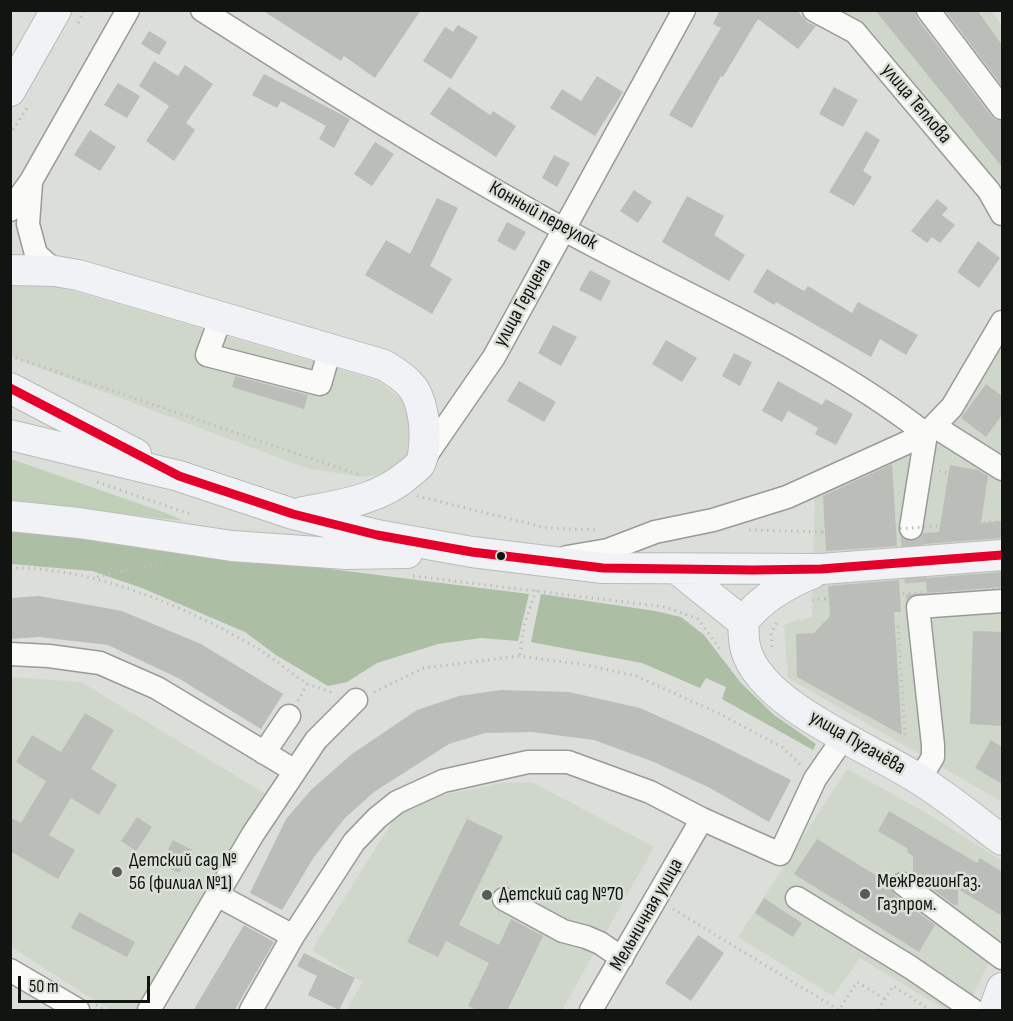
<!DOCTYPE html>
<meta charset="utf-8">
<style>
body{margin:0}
#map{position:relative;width:1013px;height:1021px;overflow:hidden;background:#dbded9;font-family:"Sofia Sans Condensed",sans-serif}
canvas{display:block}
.frame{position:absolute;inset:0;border:12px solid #111410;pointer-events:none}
.scale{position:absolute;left:18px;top:976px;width:132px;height:27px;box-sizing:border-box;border:3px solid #111410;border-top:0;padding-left:8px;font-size:18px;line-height:21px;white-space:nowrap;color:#111410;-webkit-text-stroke:4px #dae0d7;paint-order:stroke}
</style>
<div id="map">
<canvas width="1013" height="1021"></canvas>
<div class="frame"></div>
<div class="scale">50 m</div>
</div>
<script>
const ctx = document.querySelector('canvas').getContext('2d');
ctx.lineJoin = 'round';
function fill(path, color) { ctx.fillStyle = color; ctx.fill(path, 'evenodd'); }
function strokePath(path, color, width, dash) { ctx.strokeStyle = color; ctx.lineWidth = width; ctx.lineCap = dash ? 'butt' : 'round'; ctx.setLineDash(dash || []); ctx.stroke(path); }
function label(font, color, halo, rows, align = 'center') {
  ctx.font = font + ' "Sofia Sans Condensed",sans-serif'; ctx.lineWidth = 5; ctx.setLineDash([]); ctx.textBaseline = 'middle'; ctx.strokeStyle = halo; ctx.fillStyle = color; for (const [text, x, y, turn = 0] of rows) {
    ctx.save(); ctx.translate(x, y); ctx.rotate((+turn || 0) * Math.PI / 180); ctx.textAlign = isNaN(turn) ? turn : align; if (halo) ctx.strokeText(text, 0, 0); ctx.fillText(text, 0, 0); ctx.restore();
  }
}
const built = new Path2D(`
 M839,11H992L1002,27V196L991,176L871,30Z
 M10,282L60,287L379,381L406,403L411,420L413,456L392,473L361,477L306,468L11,357Z
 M1002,329V802L788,678L784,624L812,617L815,491L949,427Z
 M10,677L81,682L269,796L143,1006L136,1010H110L11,947Z
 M847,769L930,815L1002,861V938L965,1010H946L860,958L833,996L738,937Z
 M532,782L654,847L562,1010H347L362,982L312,950L404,803L503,783Z`);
const green = new Path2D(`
 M11,459L163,512L184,521L11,500Z`);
const forest = new Path2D(`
 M11,529L529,594L518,641L481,638L438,644L377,663L347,682L328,686L276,655L245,632L142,588L92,571L11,564Z
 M541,594L655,611L681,617L704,635L741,683L774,715L816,744L813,750L722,699L726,687L706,678L700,688L642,663L531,642Z`);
const building = new Path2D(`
 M262,10H421L375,78L344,56L341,61Z
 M720,10H797L807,22L816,26L798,49L758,19L723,77L721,76L692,128L669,115L721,28L713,24Z
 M875,10H915L917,18L991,116L996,120L1002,121V167Z
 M945,10H977L1002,45V86Z
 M458,25L478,37L451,79L423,61L445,27L453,32Z
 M149,31L167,42L159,55L141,44Z
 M154,61L178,76L185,65L213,84L186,123L195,130L174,161L146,141L169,106L139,86Z
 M264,74L350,119L334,148L319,139L326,126L281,101L277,108L252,95Z
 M597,76L623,92L595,136L550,108L562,89L581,101Z
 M118,83L140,96L127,118L104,105Z
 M449,87L490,115L493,111L516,126L496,157L430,114Z
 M834,87L858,100L843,127L819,114Z
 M90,130L116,147L100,171L74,155Z
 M866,131L880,140L863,171L872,177L854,206L829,192Z
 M375,142L394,154L372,186L354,174Z
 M554,155L570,163L557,187L542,178Z
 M634,190L652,202L638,223L620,211Z
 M687,196L724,216L714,235L745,255L729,281L662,242Z
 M437,198L458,208L430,266L452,279L432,314L365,275L386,240L410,254Z
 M937,199L948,208L942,215L955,225L940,243L932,237L927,243L911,231Z
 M507,222L526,232L515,251L497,241Z
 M978,241L1000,258L979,288L957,272Z
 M767,269L804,291L808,286L852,313L858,302L918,335L906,355L880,339L871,357L776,302L774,305L753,292Z
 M590,270L611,281L601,301L579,290Z
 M553,325L577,337L561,366L538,353Z
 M666,340L697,358L682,382L652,364Z
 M734,353L752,362L740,386L722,376Z
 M235,376L308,395L304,409L232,387Z
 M519,381L556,402L544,422L507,401Z
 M778,381L822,405L826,399L853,414L836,445L815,434L818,428L788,411L782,422L762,411Z
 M986,384L1002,396V415L986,437L961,418Z
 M892,464L897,546L826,551L823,496Z
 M950,465L978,470L988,476L981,523L1002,521V538L923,544V533L939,532Z
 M1002,572V587L927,593L926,578Z
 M899,580L901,612H894L902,735L797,677L796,634L814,633L830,616L828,586Z
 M39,596L122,611L201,644L283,694L261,729L178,678L108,645L39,637L10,639V598Z
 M973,631L1002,632V726L970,724Z
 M501,690L569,692L640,708L707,738L791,780L769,822L710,788L654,762L594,740L532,732L485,733L449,744L374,792L345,818L314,857L282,910L250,893L286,819L312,789L352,754L417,710L459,696Z
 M85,713L114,730L91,769L117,785L99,815L71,798L49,835L75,850L58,879L10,851V817L21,823L46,781L16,762L32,735L61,752Z
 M991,740L1002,747V784L975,768Z
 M889,811L977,863L980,858L1002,872V916L958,889V905H954L913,875V856L907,852L908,849L878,831Z
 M137,817L152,827L136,851L121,841Z
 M467,819L503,836L459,925L499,945L511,919L543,936L507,1011H478L468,1006L489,963L446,941L438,957L407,942Z
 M817,839L890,884L895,895L935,925L919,952L794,874Z
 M173,840L192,850L179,873L161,864Z
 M764,898L802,923L793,937L755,913Z
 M79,912L135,942L127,957L71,928Z
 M244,925L274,942L249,985L234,1011H193Z
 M698,935L724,953L691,1001L665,983Z
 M304,953L355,978L339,1010L308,995L317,976L297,966Z`);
const minorTunnel = new Path2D(`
 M911,528L918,607`);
const path = new Path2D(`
 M78,23L85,10
 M10,135L27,108
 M10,356L360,475
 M939,471L949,473
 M97,482L193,515
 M417,496L547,528L598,530
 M749,530L822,532
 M10,568C90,566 188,607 255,647C273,658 290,672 307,684L298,701
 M413,576L666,607L698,619L720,649
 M97,577L167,561
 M812,600L825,599
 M898,626L905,734L901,738
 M772,647L771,633L777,622
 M520,655L524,626L536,590
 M307,684L334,693
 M374,692L424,668L520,656L586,665L636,676L718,713L782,747L801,765
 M673,909L839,1010L857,982L885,999
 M96,1005L105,1010
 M878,1010L893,986L930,1010`);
const minor = new Path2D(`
 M202,10C321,86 440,161 563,229C683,295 818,350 926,434L911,528
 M814,10L855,32L989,191L1002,214
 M928,10L1002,108
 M31,183L28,224L36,254L55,271
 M10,210L31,181L128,10
 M221,317L207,355L320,384L330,349
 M934,426L1002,469
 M423,460L494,357L684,10
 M567,557L608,550L655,532L713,520L787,497L926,434L952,407L1002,322
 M10,654L49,656L100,663L157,688L295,771
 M264,753L289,716
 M920,779L933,757V745L918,607L1002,601
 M903,884L1002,958
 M217,895L293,936
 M797,898L910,967L973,1010
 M504,899L563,931L586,937L600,943L622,958
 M10,970L78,1010
 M149,1010L253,834L316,740L356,700
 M251,1010L293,936L354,842L377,818L397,802L443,781L528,762H568L650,792L702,819L780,854L815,779L844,737
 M591,1010L702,819`);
const major = new Path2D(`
 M10,91L56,10
 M10,270L55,271L78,275L384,365C411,381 420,390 424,423C425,433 425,455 420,464C418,467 413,470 410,473C380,500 340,505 303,512
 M10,388L136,454
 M10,435L179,476L293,514L377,535L472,552L603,568L821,569
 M10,516L79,523L232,546L346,554L407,553
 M677,569L743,622
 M743,622C744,631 743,641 746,650C762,707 874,749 920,780C949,798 975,820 1002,840
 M743,622C761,598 786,584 813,573
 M994,1010L1002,988`);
const pathBridge = new Path2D(`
 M822,532L911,528L1002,521
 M825,599L1002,587`);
const majorBridge = new Path2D(`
 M821,569L1002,555`);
const bus1 = new Path2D(`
 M10,388L179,476L293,514L377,535L472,552L603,568L752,570L821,569L1002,555`);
const markers = [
 [501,556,5,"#111410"],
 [117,872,6,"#585b56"],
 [865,894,6,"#585b56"],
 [487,895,6,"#585b56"]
];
const streetNames = [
 ["улица Теплова",916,104,50],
 ["Конный переулок",543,216,29],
 ["улица Герцена",523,303,-61],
 ["улица Пугачёва",857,743,30],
 ["Мельничная улица",647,915,-60]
];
const poiNames = [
 ["Детский сад №",129,861],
 ["56 (филиал №1)",129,884],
 ["МежРегионГаз.",877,882],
 ["Газпром.",877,905],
 ["Детский сад №70",499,895]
];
fill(built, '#cfd7cb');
fill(green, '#bfcfb8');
fill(forest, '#acbea4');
fill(building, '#bbbdb9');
strokePath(minorTunnel, '#bdc0bb', 22, [22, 11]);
strokePath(minor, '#999b98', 25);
strokePath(major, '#babbb9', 32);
strokePath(path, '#bebfbd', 3, [1.5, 4.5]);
strokePath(minor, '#fafaf9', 22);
strokePath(major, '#f1f2f5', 30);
strokePath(majorBridge, '#babbb9', 32, []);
strokePath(pathBridge, '#bebfbd', 3, [1.5, 4.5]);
strokePath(majorBridge, '#f1f2f5', 30);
strokePath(bus1, '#e4002b', 9);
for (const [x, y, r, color] of markers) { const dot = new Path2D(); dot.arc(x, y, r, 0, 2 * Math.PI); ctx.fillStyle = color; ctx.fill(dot); strokePath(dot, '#dae0d7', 2); }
label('20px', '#111410', '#dae0d7', streetNames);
label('20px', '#111410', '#dae0d7', poiNames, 'left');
</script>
